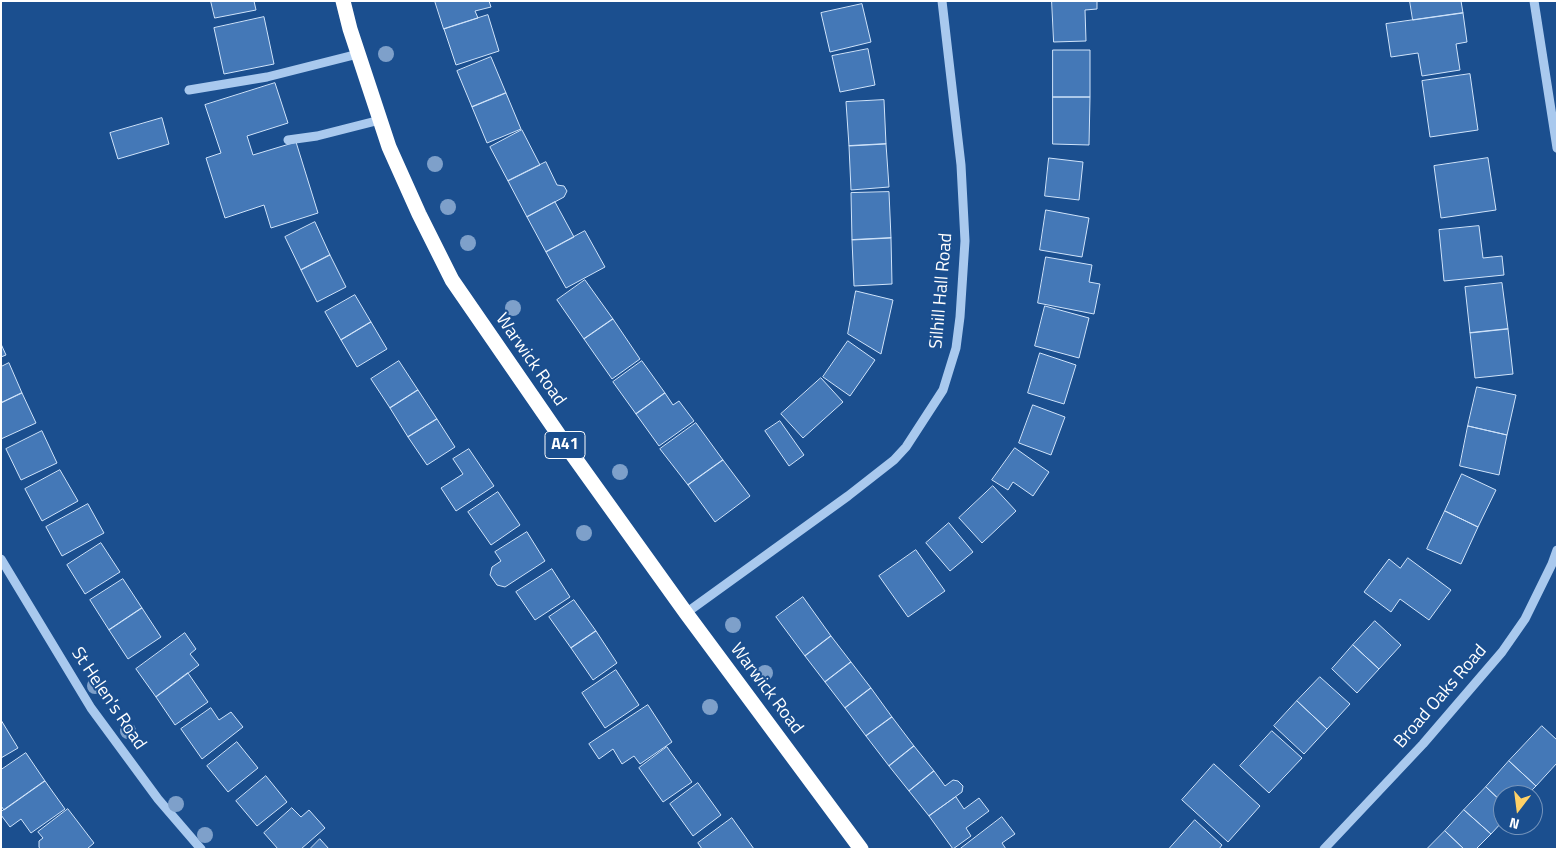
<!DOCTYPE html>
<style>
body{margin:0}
#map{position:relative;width:1558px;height:850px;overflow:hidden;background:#1b4f8f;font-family:"Titillium Web",sans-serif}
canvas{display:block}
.frame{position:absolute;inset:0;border:2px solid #fff;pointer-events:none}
.north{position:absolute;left:1493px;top:785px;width:50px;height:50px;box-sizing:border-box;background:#1b4f8f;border:1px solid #7695bc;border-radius:50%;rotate:195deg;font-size:14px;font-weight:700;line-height:20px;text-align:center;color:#fff}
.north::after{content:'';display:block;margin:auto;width:18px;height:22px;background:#ffd166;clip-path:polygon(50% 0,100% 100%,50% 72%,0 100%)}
</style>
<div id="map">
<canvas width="1558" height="850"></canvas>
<div class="frame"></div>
<div class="north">N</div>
</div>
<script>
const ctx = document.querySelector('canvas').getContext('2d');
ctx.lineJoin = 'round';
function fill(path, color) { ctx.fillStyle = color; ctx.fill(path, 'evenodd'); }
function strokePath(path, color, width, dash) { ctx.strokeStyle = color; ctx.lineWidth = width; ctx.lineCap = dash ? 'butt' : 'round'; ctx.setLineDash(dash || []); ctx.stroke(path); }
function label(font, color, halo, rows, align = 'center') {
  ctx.font = font + ' "Titillium Web",sans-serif'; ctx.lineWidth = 4; ctx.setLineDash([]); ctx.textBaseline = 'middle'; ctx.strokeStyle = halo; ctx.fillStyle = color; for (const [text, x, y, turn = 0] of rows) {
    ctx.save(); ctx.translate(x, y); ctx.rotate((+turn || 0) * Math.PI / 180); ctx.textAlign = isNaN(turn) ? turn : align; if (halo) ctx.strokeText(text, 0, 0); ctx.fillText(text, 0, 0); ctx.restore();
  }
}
const building = new Path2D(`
 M211,1H254L256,10L215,18Z
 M435,1H489L491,7L475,11L478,18L444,29Z
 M1052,1H1097V9L1085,10L1086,41L1054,42Z
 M1410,1H1461L1463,13L1413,20Z
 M862,4L871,42L830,52L821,13Z
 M1463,13L1467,42L1456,44L1460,70L1422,76L1418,53L1391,57L1386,24Z
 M488,15L499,51L456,65L444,29Z
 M264,17L274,64L224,74L214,28Z
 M868,49L875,85L840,92L832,56Z
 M1053,50H1090V97H1053Z
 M491,57L506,93L472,107L457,71Z
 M1470,74L1478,130L1430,137L1422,81Z
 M275,83L288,123L247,136L253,155L296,142L318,213L271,228L264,205L225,218L206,158L221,153L205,105Z
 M506,93L521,129L487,143L472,107Z
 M1053,97H1090L1089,145L1053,144Z
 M884,100L886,144L849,146L846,102Z
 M162,118L169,144L118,159L110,133Z
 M522,130L540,165L508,181L490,147Z
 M886,144L889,187L851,190L849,146Z
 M1049,158L1083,162L1079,200L1045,196Z
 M1488,158L1496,210L1441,218L1434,166Z
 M546,162L557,185L564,186L567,191L564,197L527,217L508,181Z
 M889,192L891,238L852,240L851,193Z
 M555,202L574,237L546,252L527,217Z
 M1046,210L1089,218L1082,257L1040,250Z
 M315,222L330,255L301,270L285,237Z
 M1479,226L1483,258L1502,256L1504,275L1444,281L1439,230Z
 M585,231L605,267L566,288L546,252Z
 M891,238L892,284L854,286L852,240Z
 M330,255L346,287L317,302L301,270Z
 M1046,257L1092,265L1089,282L1100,284L1094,314L1038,303Z
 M585,280L613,319L584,339L557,300Z
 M1502,283L1508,329L1470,333L1465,287Z
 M856,291L893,300L881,354L848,334Z
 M355,295L371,322L341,340L325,312Z
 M1045,306L1089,318L1079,358L1035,346Z
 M613,319L640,359L612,379L584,339Z
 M371,322L387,349L357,367L341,340Z
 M1508,329L1513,374L1475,378L1470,333Z
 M848,341L875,360L850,396L823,377Z
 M1,344L6,355L1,357Z
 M1040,353L1076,365L1064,404L1028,393Z
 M399,361L418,390L390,408L371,379Z
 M642,361L665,393L636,414L613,382Z
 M9,363L22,393L1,403V367Z
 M821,378L843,402L803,438L781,414Z
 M1477,387L1516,395L1507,435L1468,426Z
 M418,390L437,419L408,437L390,408Z
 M22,393L36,423L1,439V403Z
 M665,393L673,405L679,401L694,421L659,446L636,414Z
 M1033,405L1065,417L1051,455L1019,443Z
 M437,419L455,447L427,465L408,437Z
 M780,421L804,455L789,466L765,431Z
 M696,423L723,460L688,485L660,449Z
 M1468,426L1507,435L1499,475L1460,466Z
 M42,431L57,463L21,480L6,449Z
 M1015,448L1049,472L1033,496L1013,482L1008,490L992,480Z
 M469,449L494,486L456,511L441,488L463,474L453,459Z
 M723,460L750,496L715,522L688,485Z
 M60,470L78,501L42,521L25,489Z
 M1462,474L1496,490L1478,527L1445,511Z
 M993,486L1016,511L982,543L959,518Z
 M498,492L520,525L491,545L468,512Z
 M88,504L104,533L62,556L46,527Z
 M1445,511L1478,527L1461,564L1427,549Z
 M949,523L973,552L950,571L926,543Z
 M527,532L545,561L505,587L497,585L490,575L492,567L501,561L495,552Z
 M101,543L120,572L85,594L67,565Z
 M916,550L945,591L908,617L879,576Z
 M1408,558L1451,590L1429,620L1400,599L1391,612L1364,592L1389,559L1400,568Z
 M552,569L570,597L535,620L516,592Z
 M123,579L142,608L109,630L90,600Z
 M803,597L831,636L805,656L776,617Z
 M574,600L596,631L571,648L549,617Z
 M142,608L161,637L128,659L109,630Z
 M1375,621L1401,645L1379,669L1353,645Z
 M596,631L617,663L593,680L571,648Z
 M185,633L196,649L190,654L199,665L156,697L136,669Z
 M831,636L851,662L825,682L805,656Z
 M1353,645L1379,669L1357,693L1332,669Z
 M851,662L871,688L845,708L825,682Z
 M616,670L639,705L605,728L582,693Z
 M188,673L208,702L175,725L156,697Z
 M1320,677L1350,704L1327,729L1297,701Z
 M871,688L892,717L866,736L845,708Z
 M1297,701L1327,729L1304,754L1274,726Z
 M648,705L672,742L640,764L634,756L622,764L613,749L599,759L589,744Z
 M211,708L219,720L231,712L243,727L202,759L181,729Z
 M892,717L914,746L889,766L866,736Z
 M1,720L18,748L1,758Z
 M1542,726L1557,740V763L1536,786L1509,761Z
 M1272,731L1302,758L1269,793L1240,766Z
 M237,742L258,768L228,792L207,766Z
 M914,746L934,771L909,791L889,766Z
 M667,747L692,782L663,802L639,768Z
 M26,753L45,781L4,810L1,806V770Z
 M1509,761L1536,786L1527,795H1503V803L1486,787Z
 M1214,764L1260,806L1228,842L1182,800Z
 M934,771L945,786L953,780L958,781L963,786L962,792L929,816L909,791Z
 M266,776L287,802L257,826L236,801Z
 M45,781L65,809L31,833L21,819L10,827L1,815V812Z
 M698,783L721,815L693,836L670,804Z
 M1486,787L1503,803V821L1491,834L1464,810Z
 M956,797L964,809L979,798L989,811L966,828L971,836L953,849L929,816Z
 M292,808L301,817L309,810L325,828L301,849H278L264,833Z
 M68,809L94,843L87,849H40L39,847V841L43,838L38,832Z
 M1464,810L1491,834L1476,849H1464L1445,831Z
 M1002,817L1015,834L1002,843L1006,849H960Z
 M732,818L754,849H702L698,843Z
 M1195,820L1222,845L1219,849H1169Z
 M1445,831L1464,849H1427Z
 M320,839L329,849H310Z`);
const minor = new Path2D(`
 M1534,1L1557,148
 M189,90L267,77L358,54
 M288,140L317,136L380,120
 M1,559L91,708L158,799L201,849
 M686,613L848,496L894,460L906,447L943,390L956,348L960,317L965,241L961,165L942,1
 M1324,849L1423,744L1502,652L1525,619L1552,564L1557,550`);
const highway = new Path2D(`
 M343,1L350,29L389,147L419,214L452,280L572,454L686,613L861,849`);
const trees = [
 [386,54],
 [435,164],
 [448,207],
 [468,243],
 [513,308],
 [620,472],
 [584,533],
 [733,625],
 [765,673],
 [95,686],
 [710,707],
 [128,731],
 [176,804],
 [205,835]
];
const shields = [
 [565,445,40]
];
const shieldNames = [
 ["A41",565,445]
];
const streetNames = [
 ["Silhill Hall Road",942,291,-85],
 ["Warwick Road",530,360,55],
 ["Warwick Road",766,689,53],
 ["Broad Oaks Road",1441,697,-49],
 ["St Helen's Road",108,699,56]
];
fill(building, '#4478b7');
strokePath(building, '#cfe3fa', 1);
strokePath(minor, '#a9c9ee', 9);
strokePath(highway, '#fff', 15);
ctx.fillStyle = '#7ea0ca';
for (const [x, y] of trees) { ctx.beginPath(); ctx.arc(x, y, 8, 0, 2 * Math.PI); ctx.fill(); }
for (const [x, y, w] of shields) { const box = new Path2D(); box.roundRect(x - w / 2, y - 13.5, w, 27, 4); ctx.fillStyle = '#1b4f8f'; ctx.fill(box); strokePath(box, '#fff', 1); }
label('bold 16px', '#fff', null, shieldNames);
label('18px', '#fff', '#1b4f8f', streetNames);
</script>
